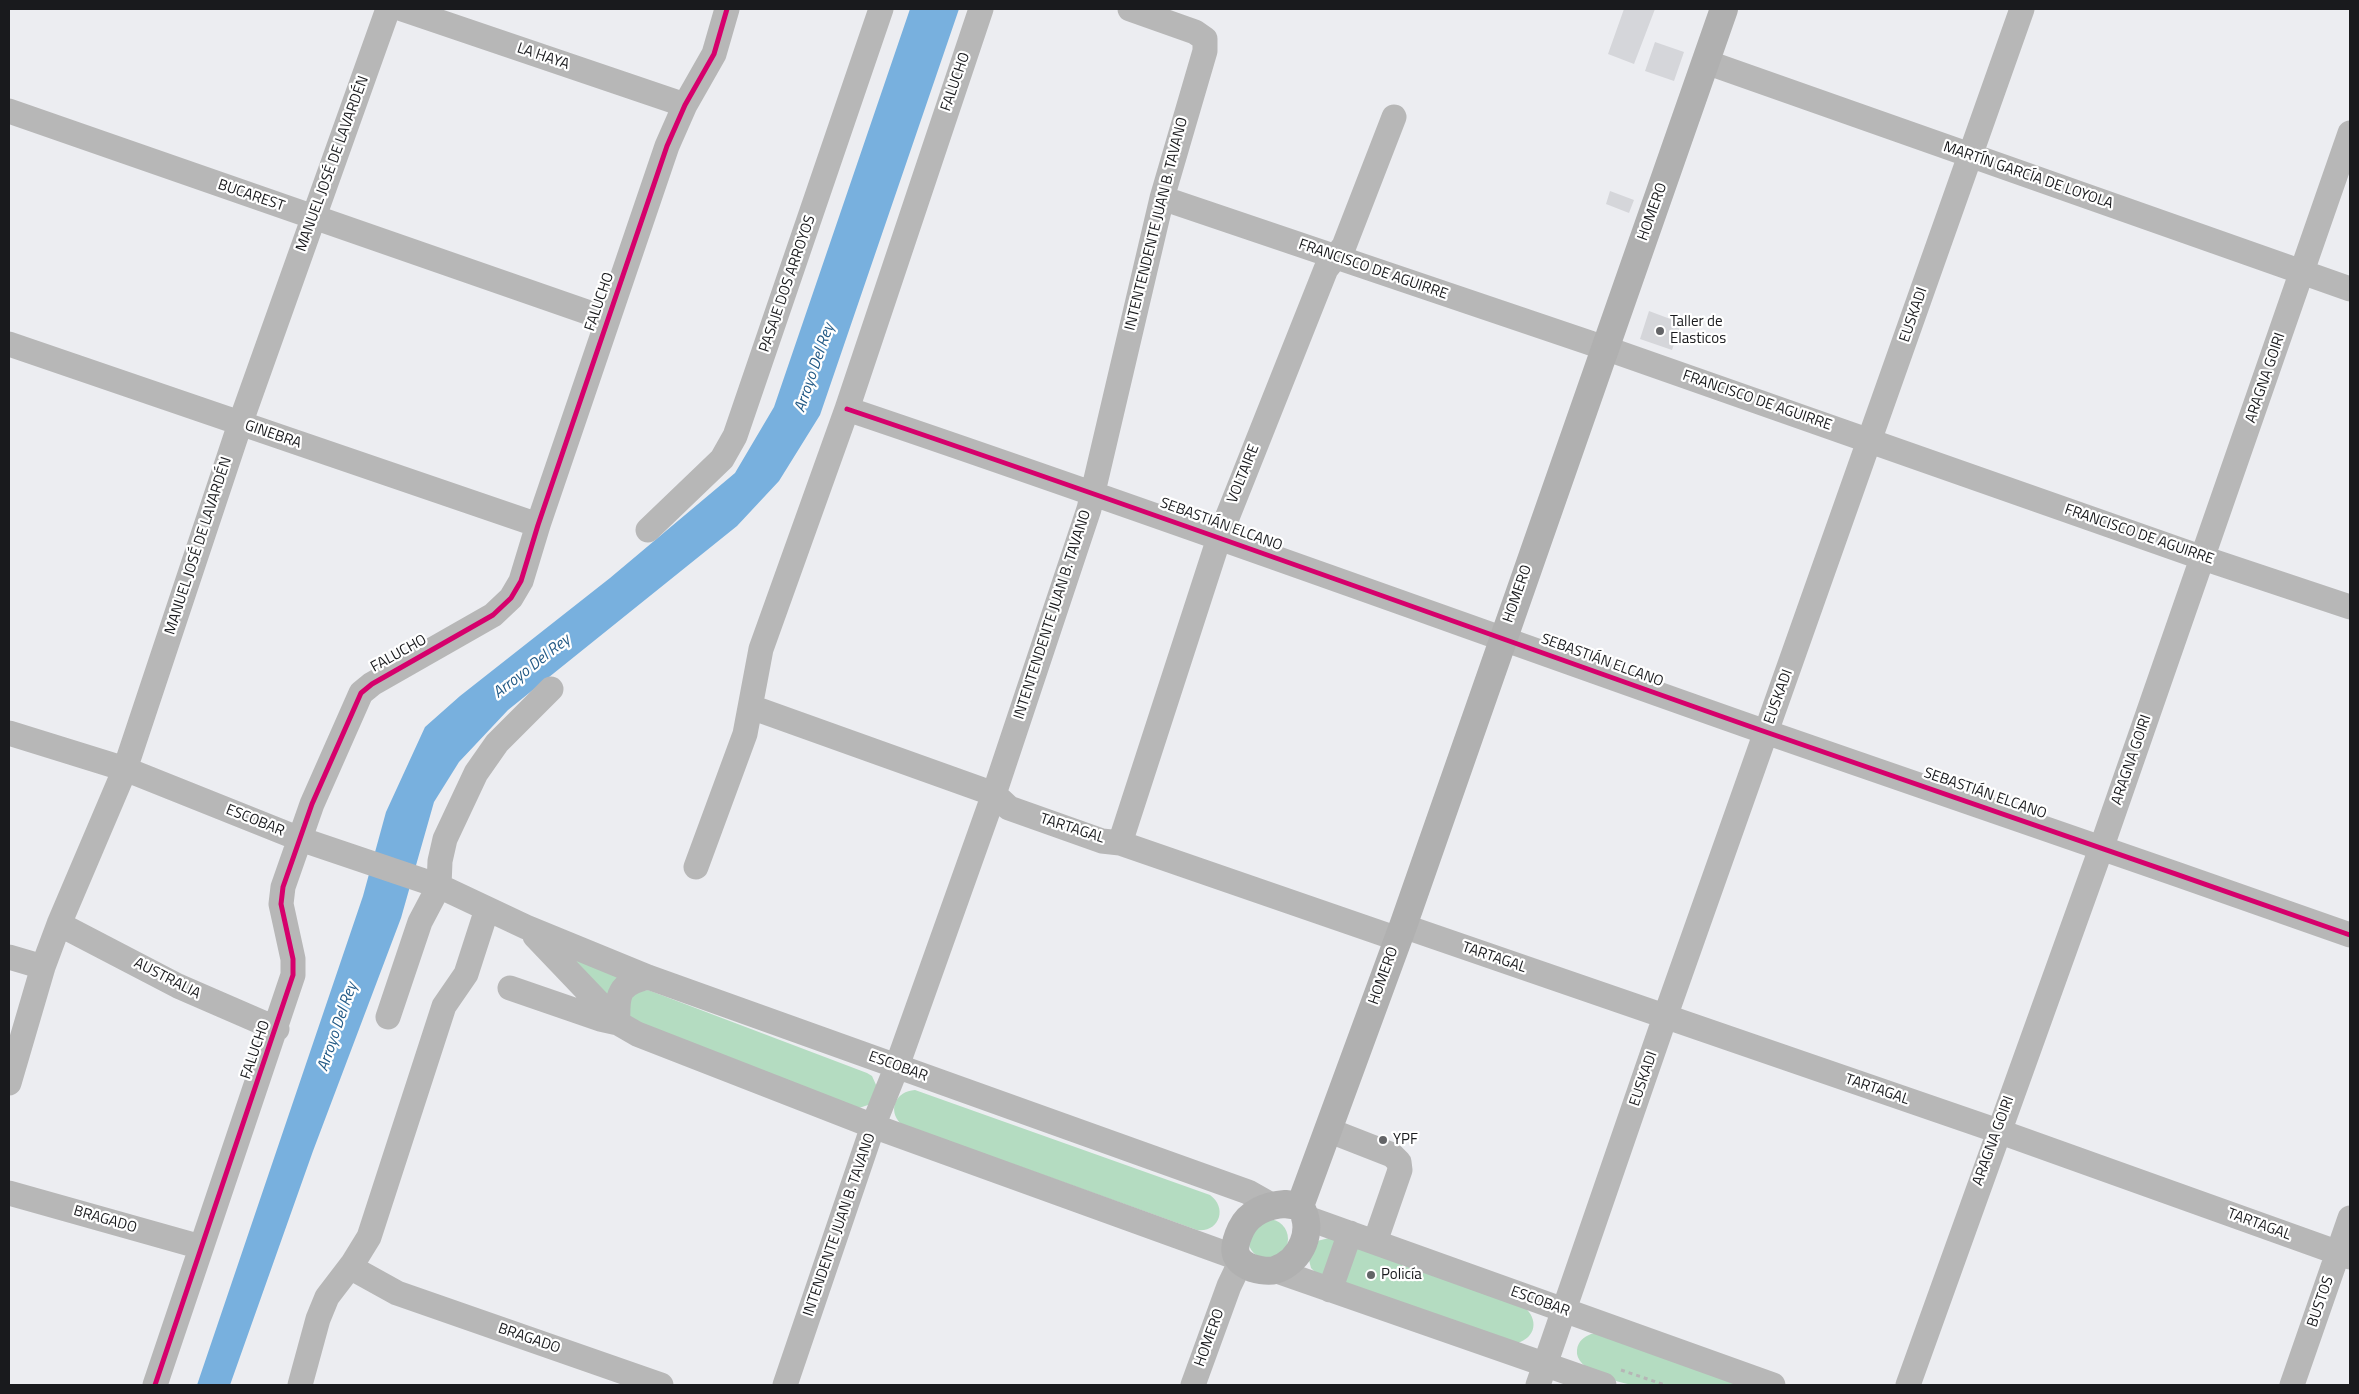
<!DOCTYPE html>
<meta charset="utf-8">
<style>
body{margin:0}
#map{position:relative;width:2359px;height:1394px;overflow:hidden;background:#ecedf1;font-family:"Titillium Web",sans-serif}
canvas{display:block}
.frame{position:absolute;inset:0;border:10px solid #191a1d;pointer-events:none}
</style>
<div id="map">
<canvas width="2359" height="1394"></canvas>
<div class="frame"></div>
</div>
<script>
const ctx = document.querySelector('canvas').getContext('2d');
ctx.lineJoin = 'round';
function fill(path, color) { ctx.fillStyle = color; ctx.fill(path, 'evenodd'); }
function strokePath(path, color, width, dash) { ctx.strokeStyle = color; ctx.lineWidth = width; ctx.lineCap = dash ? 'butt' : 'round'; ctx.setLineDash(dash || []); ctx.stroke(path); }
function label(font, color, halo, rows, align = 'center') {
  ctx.font = font + ' "Titillium Web",sans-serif'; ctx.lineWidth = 4.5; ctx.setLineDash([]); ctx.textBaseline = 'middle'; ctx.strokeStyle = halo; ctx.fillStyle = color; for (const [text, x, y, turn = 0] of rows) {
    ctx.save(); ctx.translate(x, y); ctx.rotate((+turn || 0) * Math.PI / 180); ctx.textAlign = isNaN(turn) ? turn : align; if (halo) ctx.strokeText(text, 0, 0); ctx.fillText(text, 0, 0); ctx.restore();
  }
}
const green = new Path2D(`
 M570,957L632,977L611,1003Z
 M648,990L867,1073L872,1076L877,1087L871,1104L859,1108L630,1019L628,1001L636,992Z
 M915,1090L1210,1195C1228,1208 1219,1233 1197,1230L901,1124C887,1110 896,1091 915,1090Z
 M1248 1239a20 20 0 1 1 40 0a20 20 0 1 1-40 0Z
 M1329,1238L1524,1307C1539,1319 1536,1338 1517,1343L1315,1272L1311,1268L1308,1256L1317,1241Z
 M1591,1334H1597L1745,1385C1710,1385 1668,1389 1634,1385C1618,1383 1574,1370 1577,1350C1578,1341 1584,1337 1591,1334Z`);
const water = new Path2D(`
 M910,9H959L820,415L779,481L737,526L508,710L459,762L434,802L401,918L313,1151L230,1385H197L363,896L386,812L425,727L460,696L610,578L735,473L774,407Z`);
const building = new Path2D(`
 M1624,9H1655L1634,64L1608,54Z
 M1655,42L1684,52L1674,81L1645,71Z
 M1610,191L1634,200L1629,213L1606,204Z
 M1649,311L1681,323L1672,350L1640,339Z`);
const path = new Path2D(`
 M1621,1370L1665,1385`);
const minor = new Path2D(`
 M402,9L685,105
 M1706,62L2350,289
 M9,111L607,319
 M1162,198L1605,348L2203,558L2350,607
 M9,344L538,525
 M847,409C1153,512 1456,623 1760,730C1957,800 2154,865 2350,935
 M648,530L722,459L735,436L881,9
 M751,707L994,794L1009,808L1102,841L1120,843L1398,939
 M9,733L125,769L300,839L439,886L526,927L648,977L1248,1192L1271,1205
 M1120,843L1219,538L1326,269L1344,246L1394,117
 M696,867L745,734L761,649L847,409L981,9
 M59,924L178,986L277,1029
 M1403,926L1998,1131L2350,1257
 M535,936L618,1023L637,1034L873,1126L1235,1257
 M9,957L43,967
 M510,988L600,1019L618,1023
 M388,1017L420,922L439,886L440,861L445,839L476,773L497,743L551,689
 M618,1023C617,994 618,984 648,977
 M9,1083L43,967L59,924L125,769L240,424L388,9
 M1328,1130L1392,1155L1399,1162L1400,1170L1375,1242
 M9,1193L201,1247
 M1307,1218L1773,1385
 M350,1267L397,1293L661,1385
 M1274,1270L1604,1385
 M1330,1290L1350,1233
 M155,1385L293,975V959L281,904L283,887L312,804L361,693L372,684L493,615L511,598L521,581L538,525L667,146L685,105L714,54L727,9
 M300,1385L318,1319L327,1297L353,1263L369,1237L444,1006L466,974L487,909
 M785,1385L873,1126L897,1066L994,794L1089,509L1162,198L1205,51V39L1195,32L1130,9
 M1193,1385L1229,1286L1240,1263
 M1538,1385L1665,1017L2022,9
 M1908,1385L2102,846L2350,133
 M2292,1385L2350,1218`);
const major = new Path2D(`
 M1285,1204L1300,1206C1315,1229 1302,1261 1275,1270C1268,1272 1259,1270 1252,1268C1232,1260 1232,1248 1241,1229C1249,1212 1268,1205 1285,1204Z
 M1300,1206L1403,926L1724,9`);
const cycleway = new Path2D(`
 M847,409C1153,512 1456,623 1760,730C1957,800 2154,865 2350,935
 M155,1385L293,975V959L281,904L283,887L312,804L361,693L372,684L493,615L511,598L521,581L538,525L667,146L685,105L714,54L727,9`);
const markers = [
 [1660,331,5,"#636467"],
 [1383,1140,5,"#636467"],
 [1371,1275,5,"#636467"]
];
const streetNames = [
 ["LA HAYA",543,57,19],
 ["FALUCHO",956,82,-71],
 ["MANUEL JOSÉ DE LAVARDÉN",333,164,-70],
 ["MARTÍN GARCÍA DE LOYOLA",2028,176,19],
 ["BUCAREST",251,196,19],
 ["HOMERO",1653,212,-70],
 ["INTENTENDENTE JUAN B. TAVANO",1157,224,-76],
 ["FRANCISCO DE AGUIRRE",1373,270,19],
 ["PASAJE DOS ARROYOS",788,284,-71],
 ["FALUCHO",600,302,-71],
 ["EUSKADI",1914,315,-71],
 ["ARAGNA GOIRI",2266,378,-71],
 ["FRANCISCO DE AGUIRRE",1757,401,19],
 ["GINEBRA",273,435,19],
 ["VOLTAIRE",1244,474,-68],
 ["SEBASTIÁN ELCANO",1221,525,20],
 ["FRANCISCO DE AGUIRRE",2139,535,19],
 ["MANUEL JOSÉ DE LAVARDÉN",199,546,-72],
 ["HOMERO",1518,594,-71],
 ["INTENTENDENTE JUAN B. TAVANO",1053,615,-72],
 ["FALUCHO",399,654,-29],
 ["SEBASTIÁN ELCANO",1602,661,20],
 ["EUSKADI",1779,697,-70],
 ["ARAGNA GOIRI",2132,760,-71],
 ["SEBASTIÁN ELCANO",1985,794,19],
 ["ESCOBAR",255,821,22],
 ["TARTAGAL",1072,829,18],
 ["TARTAGAL",1494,958,19],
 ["HOMERO",1384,976,-70],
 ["AUSTRALIA",167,979,27],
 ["FALUCHO",256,1050,-71],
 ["ESCOBAR",898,1067,20],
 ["EUSKADI",1644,1079,-71],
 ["TARTAGAL",1877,1090,19],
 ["ARAGNA GOIRI",1994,1141,-70],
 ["BRAGADO",105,1220,16],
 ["INTENDENTE JUAN B. TAVANO",840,1225,-71],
 ["TARTAGAL",2259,1225,20],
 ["ESCOBAR",1540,1302,20],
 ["BUSTOS",2321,1302,-71],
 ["HOMERO",1210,1338,-70],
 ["BRAGADO",529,1339,19]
];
const poiNames = [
 ["Taller de",1670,322],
 ["Elasticos",1670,339],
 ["YPF",1393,1140],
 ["Policía",1381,1275]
];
const waterNames = [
 ["Arroyo Del Rey",815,368,-71],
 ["Arroyo Del Rey",532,667,-38],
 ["Arroyo Del Rey",338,1027,-71]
];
fill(green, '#b4dcc1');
fill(water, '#78b0de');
fill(building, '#d5d6da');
strokePath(path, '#b6b6b6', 3, [4, 4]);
strokePath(minor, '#b7b7b7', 25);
strokePath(major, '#b0b0b0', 28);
strokePath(cycleway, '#d6006c', 5);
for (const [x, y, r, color] of markers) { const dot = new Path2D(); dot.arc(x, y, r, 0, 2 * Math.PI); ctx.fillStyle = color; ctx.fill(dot); strokePath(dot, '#fff', 2); }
label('15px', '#191a1d', '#fff', streetNames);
label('15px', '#191a1d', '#fff', poiNames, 'left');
label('italic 16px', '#235a86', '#fff', waterNames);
</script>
